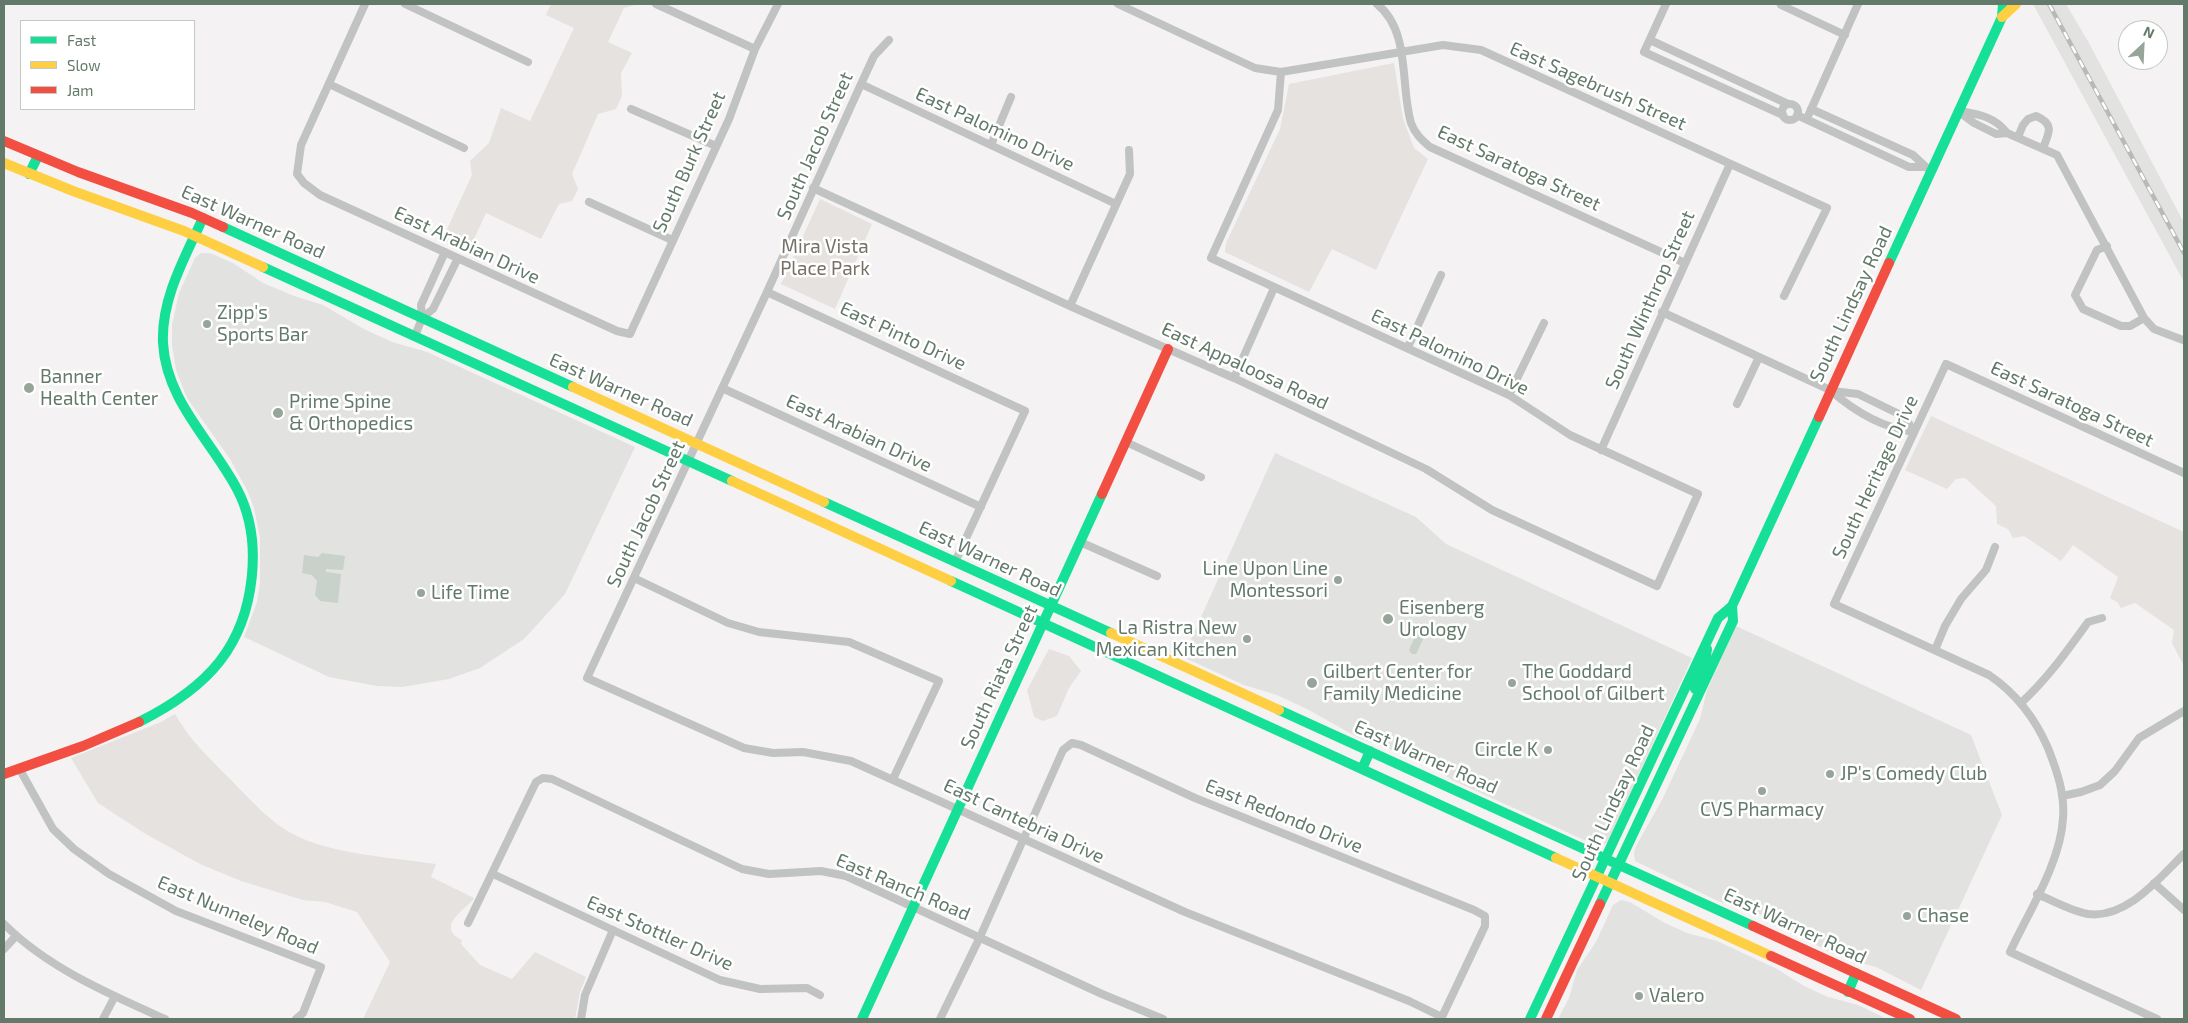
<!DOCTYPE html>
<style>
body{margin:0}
#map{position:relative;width:2188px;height:1023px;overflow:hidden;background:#f4f2f3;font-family:"Exo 2",sans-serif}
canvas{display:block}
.frame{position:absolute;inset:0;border:5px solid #637a6a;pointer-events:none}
.legend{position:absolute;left:20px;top:20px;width:175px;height:90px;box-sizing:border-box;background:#fff;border:1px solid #c1cac3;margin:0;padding:6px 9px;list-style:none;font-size:15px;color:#637a6a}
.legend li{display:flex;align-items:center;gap:10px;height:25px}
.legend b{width:25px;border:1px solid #c1cac3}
.north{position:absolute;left:2118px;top:20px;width:50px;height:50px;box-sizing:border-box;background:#fff;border:1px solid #c1cac3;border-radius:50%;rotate:25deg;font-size:14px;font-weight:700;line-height:20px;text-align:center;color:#637a6a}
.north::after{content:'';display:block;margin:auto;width:18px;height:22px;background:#96a49a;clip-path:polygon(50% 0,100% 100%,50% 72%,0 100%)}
</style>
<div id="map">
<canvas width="2188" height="1023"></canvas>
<div class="frame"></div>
<ul class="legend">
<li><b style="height:6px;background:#16e098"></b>Fast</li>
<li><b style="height:6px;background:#ffcf43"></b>Slow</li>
<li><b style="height:6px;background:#f24e42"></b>Jam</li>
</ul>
<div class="north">N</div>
</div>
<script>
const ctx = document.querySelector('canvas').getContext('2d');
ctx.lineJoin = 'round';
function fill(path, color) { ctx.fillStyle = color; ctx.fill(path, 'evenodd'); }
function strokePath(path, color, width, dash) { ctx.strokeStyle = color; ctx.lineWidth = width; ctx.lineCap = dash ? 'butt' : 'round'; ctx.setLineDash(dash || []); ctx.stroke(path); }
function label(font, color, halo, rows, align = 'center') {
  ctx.font = font + ' "Exo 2",sans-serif'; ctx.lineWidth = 5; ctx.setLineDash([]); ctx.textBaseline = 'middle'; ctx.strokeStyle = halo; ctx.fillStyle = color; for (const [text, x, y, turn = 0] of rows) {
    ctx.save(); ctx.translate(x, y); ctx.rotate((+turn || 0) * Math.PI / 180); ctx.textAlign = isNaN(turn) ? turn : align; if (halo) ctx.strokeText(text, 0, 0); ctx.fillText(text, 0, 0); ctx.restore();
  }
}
const built = new Path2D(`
 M2033,4H2066L2089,43L2184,223V282Z
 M201,253H210L233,263L263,283L294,296L323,305L364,329L392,342L427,352L635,447L565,594L524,639L480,668L449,679L402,687L377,686L329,677L244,637L257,602L260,583V537L254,508L248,492L230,459L187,398L176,370L172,345V325L179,293L195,258Z
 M1275,453L1416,517L1446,544L1692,658L1608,842L1603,845L1593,844L1452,780L1422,761L1357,737L1307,709L1277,695L1244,685L1183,657Z
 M1736,626L1971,735L2002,815L1921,990L1876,967L1845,958L1823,949L1786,926L1748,909L1720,902L1635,861L1634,853L1636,846L1662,800L1700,719L1707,690Z
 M1621,900L1630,902L1663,922L1687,933L1717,941L1777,969L1804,986L1828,997L1858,1005L1887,1019H1558L1569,998L1577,970L1596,942L1613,905Z`);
const green = new Path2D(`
 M551,4H638L624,8L608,42L632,53L621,73L622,96L616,109L598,114L572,174L578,189L572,201L559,204L541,239L486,213L468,252L442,240L472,175L470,161L489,143L501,108L530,121L574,28L546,15Z
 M1394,63L1403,118L1414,148L1428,159L1376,270L1332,249L1309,292L1225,252L1226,243L1280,129L1289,84Z
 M820,199L872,224L835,309L781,284Z
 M1931,416L2184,532V666L2172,643L2174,630L2135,603L2121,608L2117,602L2110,598L2118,577L2073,545L2061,561L2024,536L2013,538L2008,529L1997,524L1996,506L1965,478L1956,479L1947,489L1905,470Z
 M1049,649L1069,656L1081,671L1069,688L1057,716L1043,721L1034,717L1027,690Z
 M175,714C189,739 209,758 229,778C249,798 269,822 295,835C331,854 395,858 436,864L431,877L474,898C467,909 434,926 462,940L461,944L480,965L512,979L535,952L586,977L580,992L575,1019H363L390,962L357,912L325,902L303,900L241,881L200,864L144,833L98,803L71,758L161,722Z`);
const water = new Path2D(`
 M322,553L345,556L343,570L326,569V572L341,574L338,603L320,601L315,595L317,581L312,575L302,573L304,555L318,557Z
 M1418,629H1423L1426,633L1416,654H1412L1409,650Z`);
const street = new Path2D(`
 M365,4L301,145L297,174L304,183L320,195L617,331L630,334L729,119L755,49L778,4
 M405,4L528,62
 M656,4L755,49
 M1118,4L1255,68L1281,72L1443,45L1481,50L1827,208L1784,296
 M1377,4C1411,31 1400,86 1411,123C1415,134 1422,140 1430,147L1685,263
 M1666,4L1644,52L1783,115
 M1781,5L1845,35
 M889,40L874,56L861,84L767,292L587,678L744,748L773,753L803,752L851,761L1185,912L1409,1001L1442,1017
 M1650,40L1788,104
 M329,84L464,148
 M861,84L1116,204
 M1782 112a8 8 0 1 1 16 0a8 8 0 1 1-16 0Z
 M631,109L716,146
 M1811,109L1913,155L1927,168
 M1958,111L1974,123L1996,134L2007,133L2057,155L2144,318L2154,329L2183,340
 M1959,111C1979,114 1995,117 2007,133
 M1809,114L1858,4
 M1797,115L1909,167H1925
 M2018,137L2023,125L2028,119L2036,116C2055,124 2049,133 2043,148
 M991,145L1011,97
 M813,188L1070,306L1234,378L1426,469L1492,510L1657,586L1698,494L1570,435L1509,395L1211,258L1278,110L1281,72
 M589,202L672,240
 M2107,246L2097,250L2075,295L2083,309L2121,326H2130L2144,318
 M767,292L1025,411L955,562
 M1070,306L1130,174L1129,150
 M1662,312L1830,390C1854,411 1882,428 1914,432
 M422,318L433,309L458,258
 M415,336L422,318L421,305L445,252
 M1408,347L1441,275
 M1234,378L1274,288
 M722,388L981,507
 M1832,391L1858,394L1905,417L1914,432
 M1509,395L1544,323
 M1737,404L1759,357
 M1126,442L1201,477
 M1601,450L1730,164
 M1080,542L1157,576
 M634,578L728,623L759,632L849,642L939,681L893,779
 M1935,650L1945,626L1961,599L1986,570L1995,547
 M2021,703C2048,678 2067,651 2088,622L2102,618
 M19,768L53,829L74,849L109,874L176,911L321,967L303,1013L296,1019
 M2062,796L2081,792L2100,785L2115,771L2139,738L2184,711
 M493,874L720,980L760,989L807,988L820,995
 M2154,883L2184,910
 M2037,894C2054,901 2071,911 2088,914C2127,919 2159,878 2184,854
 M468,923L536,782L543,778L552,779L742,869L769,874L821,871L846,876L1102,994L1163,1019
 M4,924C48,968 109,994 165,1019
 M4,949L16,936
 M103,1019L115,996
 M581,1019L585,995L613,930
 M940,1019L980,937L1063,750L1072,743L1081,745L1195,798L1474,910L1485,916V926L1441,1019
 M2157,1019L2010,952C2028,913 2061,862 2063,818C2065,794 2057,771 2048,748C2035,718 2017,694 1989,675L1834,604L1946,364L2184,473`);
const fast = new Path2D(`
 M29,174L38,156
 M223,227L573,387
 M1889,263L2002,17L2003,4
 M263,267L732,481
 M824,502L1111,633
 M951,581L1556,858
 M1695,689L1705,662L1707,649
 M1279,710L1753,926
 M139,722C169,707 199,688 220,661C255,616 264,540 237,489C212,441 166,401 163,343C161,299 185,257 203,218
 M1362,769L1370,751
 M1600,904L1733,621L1732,606
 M1848,992L1856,973
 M862,1019L1102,494
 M1530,1019L1718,618L1732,606L1819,417`);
const slow = new Path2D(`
 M2002,17L2016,4
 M4,163L73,191L184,231L263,267
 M573,387L824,502
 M732,481L951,581
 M1111,633L1279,710
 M1556,858L1771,956`);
const jam = new Path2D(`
 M4,141L78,172L192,213L223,227
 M1819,417L1889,263
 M1102,494L1168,349
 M4,774L83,746L139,722
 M1753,926L1956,1019
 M1771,956L1910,1019
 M1546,1019L1600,904`);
const rail = new Path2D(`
 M2049,4L2184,253`);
const markers = [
 [207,324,5,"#96a49a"],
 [29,388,6,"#96a49a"],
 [278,413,6,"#96a49a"],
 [1338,580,5,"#96a49a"],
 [421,593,5,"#96a49a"],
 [1388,619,6,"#96a49a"],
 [1247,639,5,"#96a49a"],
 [1312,683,6,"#96a49a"],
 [1512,683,5,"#96a49a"],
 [1548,750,5,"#96a49a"],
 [1830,774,5,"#96a49a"],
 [1762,791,5,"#96a49a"],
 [1907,916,5,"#96a49a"],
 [1639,996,5,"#96a49a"]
];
const streetNames = [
 ["East Sagebrush Street",1598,86,24],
 ["East Palomino Drive",995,129,25],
 ["South Jacob Street",815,146,-66],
 ["South Burk Street",689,162,-66],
 ["East Saratoga Street",1519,168,25],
 ["East Warner Road",253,222,24],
 ["East Arabian Drive",467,245,25],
 ["South Winthrop Street",1650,300,-66],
 ["South Lindsay Road",1851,304,-65],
 ["East Pinto Drive",903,336,25],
 ["East Palomino Drive",1450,352,26],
 ["East Appaloosa Road",1245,366,25],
 ["East Warner Road",621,390,24],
 ["East Saratoga Street",2072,404,25],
 ["East Arabian Drive",859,433,25],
 ["South Heritage Drive",1875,477,-65],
 ["South Jacob Street",646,514,-65],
 ["East Warner Road",990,559,25],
 ["South Riata Street",999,677,-65],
 ["East Warner Road",1426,757,24],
 ["South Lindsay Road",1613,803,-65],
 ["East Redondo Drive",1284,816,22],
 ["East Cantebria Drive",1024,821,25],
 ["East Ranch Road",903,887,23],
 ["East Nunneley Road",238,915,23],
 ["East Warner Road",1795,926,25],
 ["East Stottler Drive",660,933,24]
];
const parkNames = [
 ["Mira Vista",825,247],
 ["Place Park",825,269]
];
const poiNames = [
 ["Zipp's",217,313],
 ["Sports Bar",217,335],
 ["Banner",40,377],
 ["Health Center",40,399],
 ["Prime Spine",289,402],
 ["& Orthopedics",289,424],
 ["Line Upon Line",1328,569,"right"],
 ["Montessori",1328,591,"right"],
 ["Life Time",431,593],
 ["Eisenberg",1399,608],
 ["Urology",1399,630],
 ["La Ristra New",1237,628,"right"],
 ["Mexican Kitchen",1237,650,"right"],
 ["Gilbert Center for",1323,672],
 ["Family Medicine",1323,694],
 ["The Goddard",1522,672],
 ["School of Gilbert",1522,694],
 ["Circle K",1538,750,"right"],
 ["JP's Comedy Club",1840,774],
 ["CVS Pharmacy",1762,810,"center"],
 ["Chase",1917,916],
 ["Valero",1649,996]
];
fill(built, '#e2e2e1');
fill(green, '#e5e2e0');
fill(water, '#c8d2ca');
strokePath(street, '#c1c2c2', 8);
strokePath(fast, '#16e098', 10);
strokePath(slow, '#ffcf43', 10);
strokePath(jam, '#f24e42', 10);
strokePath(rail, '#b7bab8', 4.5);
strokePath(rail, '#fff', 2.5, [8]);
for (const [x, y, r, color] of markers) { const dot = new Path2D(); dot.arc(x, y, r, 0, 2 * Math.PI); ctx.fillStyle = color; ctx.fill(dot); strokePath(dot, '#fff', 2); }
label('19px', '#637a6a', '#fff', streetNames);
label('19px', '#777165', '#fff', parkNames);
label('19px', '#637a6a', '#fff', poiNames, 'left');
</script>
